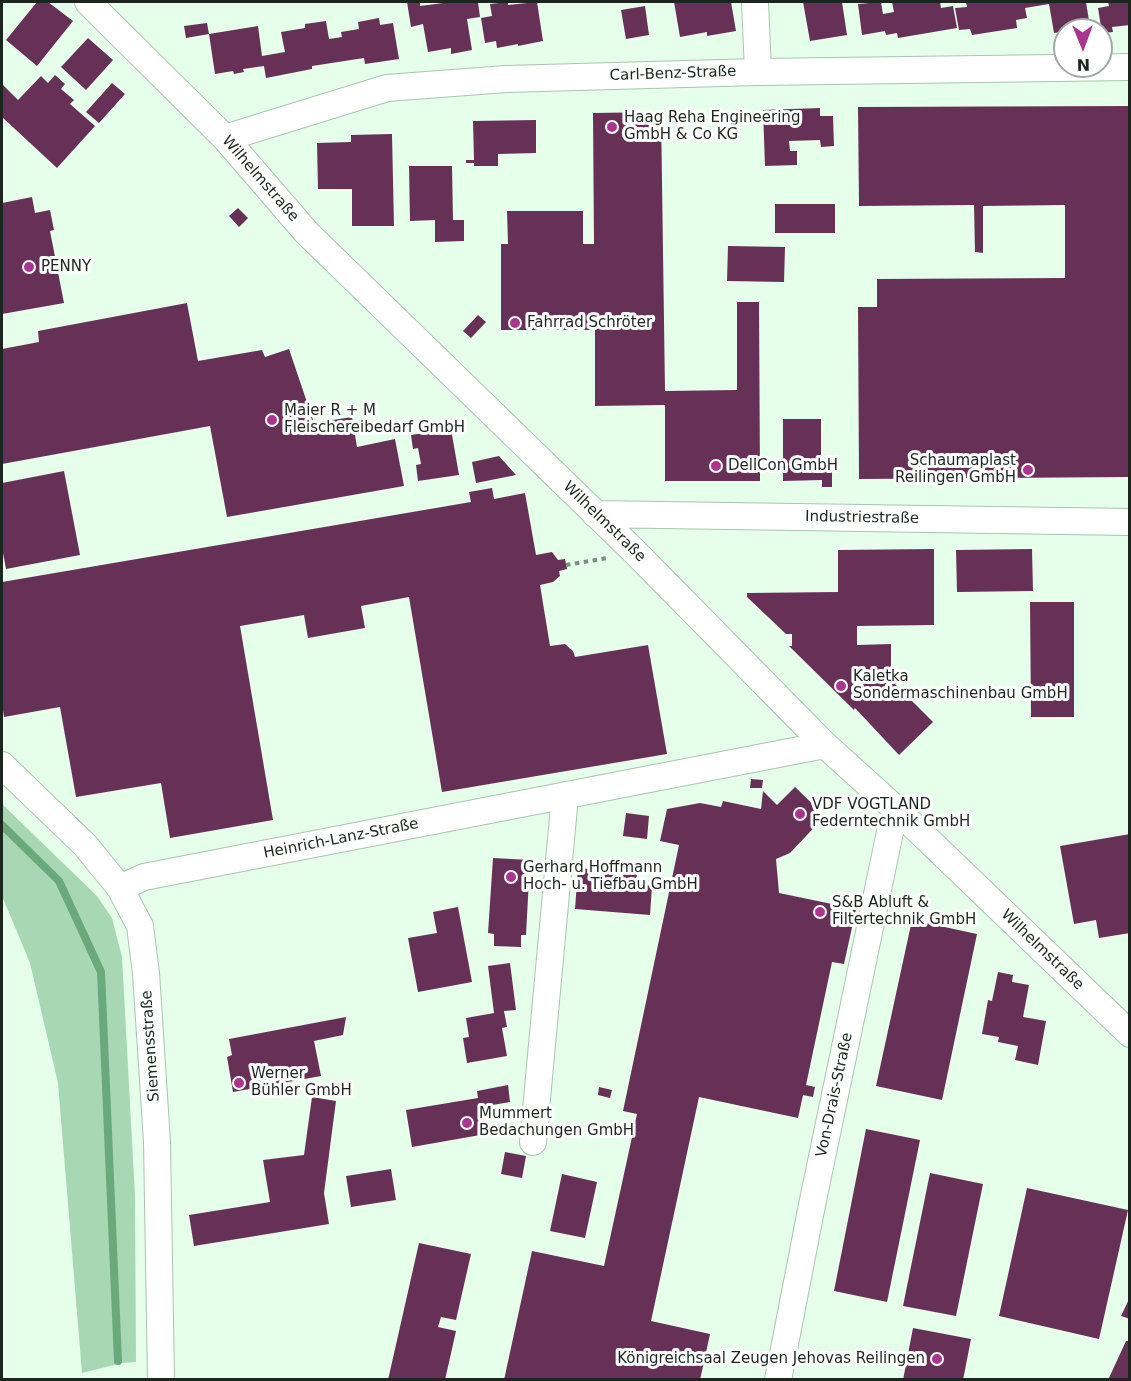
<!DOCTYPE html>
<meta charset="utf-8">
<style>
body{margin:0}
#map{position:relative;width:1131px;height:1381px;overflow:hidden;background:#e5ffea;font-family:"DejaVu Sans",sans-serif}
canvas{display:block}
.frame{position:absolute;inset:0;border:3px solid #1c261f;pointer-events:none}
.north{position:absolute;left:1053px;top:18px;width:60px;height:60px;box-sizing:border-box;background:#fff;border:2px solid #a4a8a5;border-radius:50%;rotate:179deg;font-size:16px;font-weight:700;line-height:24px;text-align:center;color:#1c261f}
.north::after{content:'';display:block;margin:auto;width:21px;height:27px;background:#aa358e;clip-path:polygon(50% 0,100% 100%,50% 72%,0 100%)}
</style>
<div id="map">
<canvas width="1131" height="1381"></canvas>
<div class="frame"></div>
<div class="north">N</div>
</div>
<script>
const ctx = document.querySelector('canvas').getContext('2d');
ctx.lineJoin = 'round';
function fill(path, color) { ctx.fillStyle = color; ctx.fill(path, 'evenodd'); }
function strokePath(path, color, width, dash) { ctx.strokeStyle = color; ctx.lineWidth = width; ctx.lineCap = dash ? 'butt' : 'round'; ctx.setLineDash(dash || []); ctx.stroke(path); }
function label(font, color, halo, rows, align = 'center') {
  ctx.font = font + ' "DejaVu Sans",sans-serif'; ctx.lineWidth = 6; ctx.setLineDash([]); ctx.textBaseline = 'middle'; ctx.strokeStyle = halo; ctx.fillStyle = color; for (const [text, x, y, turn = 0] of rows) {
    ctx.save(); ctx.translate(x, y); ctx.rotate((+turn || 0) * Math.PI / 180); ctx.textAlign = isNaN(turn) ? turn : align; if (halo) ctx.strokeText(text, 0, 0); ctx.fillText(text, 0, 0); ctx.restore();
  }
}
const green = new Path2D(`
 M2,804L97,896L112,918L122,957L135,1196L136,1362L122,1363L82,1373L58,1083L30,963L2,896Z`);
const stream = new Path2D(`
 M2,825L59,881L101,972L118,1361`);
const building = new Path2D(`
 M37,2H48L73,21L37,66L6,40Z
 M407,2H420V6L451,2H478L480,17L467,19L472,50L451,54V48L428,52L423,24L411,27Z
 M508,2V5L537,2L543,41L518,46V44L497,48L496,41L485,43L481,18L492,16L490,4Z
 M674,2H731L736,31L707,36V32L680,37Z
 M803,2H842L847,35L810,41Z
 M881,2L883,14L894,12L892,2H940L941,8L953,6L957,28L898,38L897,33L886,35L885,31L862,35L858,4Z
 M966,2H1086L1090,27L1054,33L1049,4L1025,8L1027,18L1016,20L1017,28L972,35L970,29L959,30L955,8L967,7Z
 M1108,2H1130V25L1112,27L1113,32L1102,33L1098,8L1109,6Z
 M645,6L649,35L626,39L621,10Z
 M379,18L380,25L393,23L399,59L365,64L364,58L312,66V69L266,78L264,66L243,69L244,72L234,74L233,71L215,74L209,34L186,38L184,26L207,23L209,34L258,26L262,56L285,52L281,32L305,28V24L326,21L329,39L342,37L341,32L359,29L358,22Z
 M88,38L113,60L86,90L61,67Z
 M55,75L65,84L61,89L74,100L70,104L95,126L57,168L2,117V84L18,100L41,76L48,83Z
 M112,83L125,94L99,123L86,112Z
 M1130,106V477L859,479L858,307H877V279L1065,278V205L983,206V253L975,252L974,205L859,206L858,107Z
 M820,108V116H833L834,146L821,147L820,140L789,141L790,151H797V165L765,166L763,110Z
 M661,112L665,391L737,390V302H759L760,481H665V405L595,406V330H501V244H508L507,211H583V244H594L593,113Z
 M536,120V153L498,154V166H474V163H466V160H474L473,121Z
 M392,134L394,226H352V189H318L317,143L351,142V135Z
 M409,166H452L453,220H464V241L435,242V220L410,221Z
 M32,197L35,213L50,210L54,230L50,231L64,303L2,314V203Z
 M775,204H835V233H775Z
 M238,208L248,218L239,227L229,216Z
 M728,246L785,247L784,282L727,281Z
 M187,303L198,361L262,350L265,357L289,349L314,423L352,417L357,447L395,439L404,486L227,517L210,426L2,464V349L39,342L38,331Z
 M478,315L486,322L471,338L463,331Z
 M783,419H821V467L832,466V487H822V480L783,481Z
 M451,429L459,475L418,481L416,465L421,464L418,448L413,449L411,435Z
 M499,456L516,475L476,483L472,462Z
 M64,471L80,555L6,569L2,548V483Z
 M492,488L494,499L525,493L536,555L552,552L558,560L565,559L567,569L559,571L560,576L553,582L540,585L550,646L565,644L573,651L575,657L648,645L667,754L442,792L409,597L361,606L365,628L308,638L304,615L240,626L273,820L170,838L161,783L76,797L60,707L4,717L2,704V582L471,502L469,492Z
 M934,549V625L857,626V645L891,644V673L899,680L895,684L933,722L899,755L855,708L854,710L789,646H792V634H786L747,597V593L838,592V550Z
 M1032,549L1033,591L957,592L956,550Z
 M1030,602H1074V717H1031Z
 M751,779L763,780L762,788H750Z
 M795,787L825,816L790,853L776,859L779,893L856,909L844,964L832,962L806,1085L815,1087L813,1097L803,1095L798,1118L699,1097L651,1321L710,1334L700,1380H504L532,1251L604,1266L637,1114L623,1111L679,845L660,841L667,809L700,803L721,807L723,801L761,809L763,791L777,805Z
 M626,813L649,816L647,839L623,836Z
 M1130,834V933L1099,938L1096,920L1074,924L1060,846Z
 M493,858L530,860L526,935H521V947L494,946V934L488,933Z
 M578,868L637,873L636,884L652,886L650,915L575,909Z
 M458,907L472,982L418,992L408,938L437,933L433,912Z
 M912,920L977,934L942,1100L876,1086Z
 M510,963L516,1010L504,1011L507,1027L502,1028L507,1056L467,1063L463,1038L469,1037L466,1018L494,1013L488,966Z
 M998,972L1013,975L1012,982L1029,985L1023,1017L1046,1021L1038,1065L1015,1060L1018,1046L998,1042L999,1037L982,1034L988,1000L992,1001Z
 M346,1017L343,1035L314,1041L321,1076L233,1092L227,1057L232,1055L229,1039Z
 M508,1085L510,1102L481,1107L486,1134L412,1147L406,1110L478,1098L477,1091Z
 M599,1087L612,1090L610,1098L598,1095Z
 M312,1097L336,1101L324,1193L329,1224L194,1246L189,1215L270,1202L263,1160L304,1155Z
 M866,1129L920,1140L887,1302L834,1291Z
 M505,1152L526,1156L522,1178L501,1174Z
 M391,1169L396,1200L351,1207L346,1176Z
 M930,1173L983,1184L956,1316L903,1306Z
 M562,1174L597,1182L585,1238L550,1231Z
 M1027,1188L1128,1210L1099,1339L999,1316Z
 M419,1243L471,1254L456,1320L441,1317L438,1327L456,1331L445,1380H388Z
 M1130,1297V1319L1121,1316Z
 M913,1328L971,1339L963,1380H903Z
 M1126,1341H1130V1380H1108Z`);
const path = new Path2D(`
 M566,565L607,558`);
const minor = new Path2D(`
 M88,2L225,138L307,233L636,553L825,745L899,812L1130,1034
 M755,2L758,72
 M225,138L387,88L506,79L758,72L1130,67
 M595,514L1130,522
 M2,765L85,845L120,888L140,926L146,973L157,1142L161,1380
 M120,888L144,877L825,745
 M533,1142L565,796
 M778,1380L812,1205L890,832L899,812`);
const markers = [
 [612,127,6,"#aa358e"],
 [29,267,6,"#aa358e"],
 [515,323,6,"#aa358e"],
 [272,420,6,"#aa358e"],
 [716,466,6,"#aa358e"],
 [1028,470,6,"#aa358e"],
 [841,686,6,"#aa358e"],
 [800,814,6,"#aa358e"],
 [511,877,6,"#aa358e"],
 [820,912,6,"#aa358e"],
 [239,1083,6,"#aa358e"],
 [467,1123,6,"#aa358e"],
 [937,1359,6,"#aa358e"]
];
const streetNames = [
 ["Carl-Benz-Straße",673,74,-2],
 ["Wilhelmstraße",260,179,49],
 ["Industriestraße",862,518,1],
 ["Wilhelmstraße",604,522,44],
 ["Heinrich-Lanz-Straße",341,839,-11],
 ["Wilhelmstraße",1042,950,44],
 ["Siemensstraße",151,1046,-94],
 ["Von-Drais-Straße",835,1095,-78]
];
const poiNames = [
 ["Haag Reha Engineering",624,118],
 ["GmbH & Co KG",624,135],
 ["PENNY",41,267],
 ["Fahrrad Schröter",527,323],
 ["Maier R + M",284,411],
 ["Fleischereibedarf GmbH",284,428],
 ["Schaumaplast",1016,461,"right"],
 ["Reilingen GmbH",1016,478,"right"],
 ["DellCon GmbH",728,466],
 ["Kaletka",853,677],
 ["Sondermaschinenbau GmbH",853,694],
 ["VDF VOGTLAND",812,805],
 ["Federntechnik GmbH",812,822],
 ["Gerhard Hoffmann",523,868],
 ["Hoch- u. Tiefbau GmbH",523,885],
 ["S&B Abluft &",832,903],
 ["Filtertechnik GmbH",832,920],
 ["Werner",251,1074],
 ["Bühler GmbH",251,1091],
 ["Mummert",479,1114],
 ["Bedachungen GmbH",479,1131],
 ["Königreichsaal Zeugen Jehovas Reilingen",925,1359,"right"]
];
fill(green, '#a7d8b3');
strokePath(stream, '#6aa97c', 8);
fill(building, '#673157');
strokePath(minor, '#abc4b1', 28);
strokePath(path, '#7d8e81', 4, [4.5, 4.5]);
strokePath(minor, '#fff', 26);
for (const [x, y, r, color] of markers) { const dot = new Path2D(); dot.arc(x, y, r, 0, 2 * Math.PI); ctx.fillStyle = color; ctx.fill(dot); strokePath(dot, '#fff', 2); }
label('15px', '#1c261f', '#fff', streetNames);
label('15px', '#1c261f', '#fff', poiNames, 'left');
</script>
